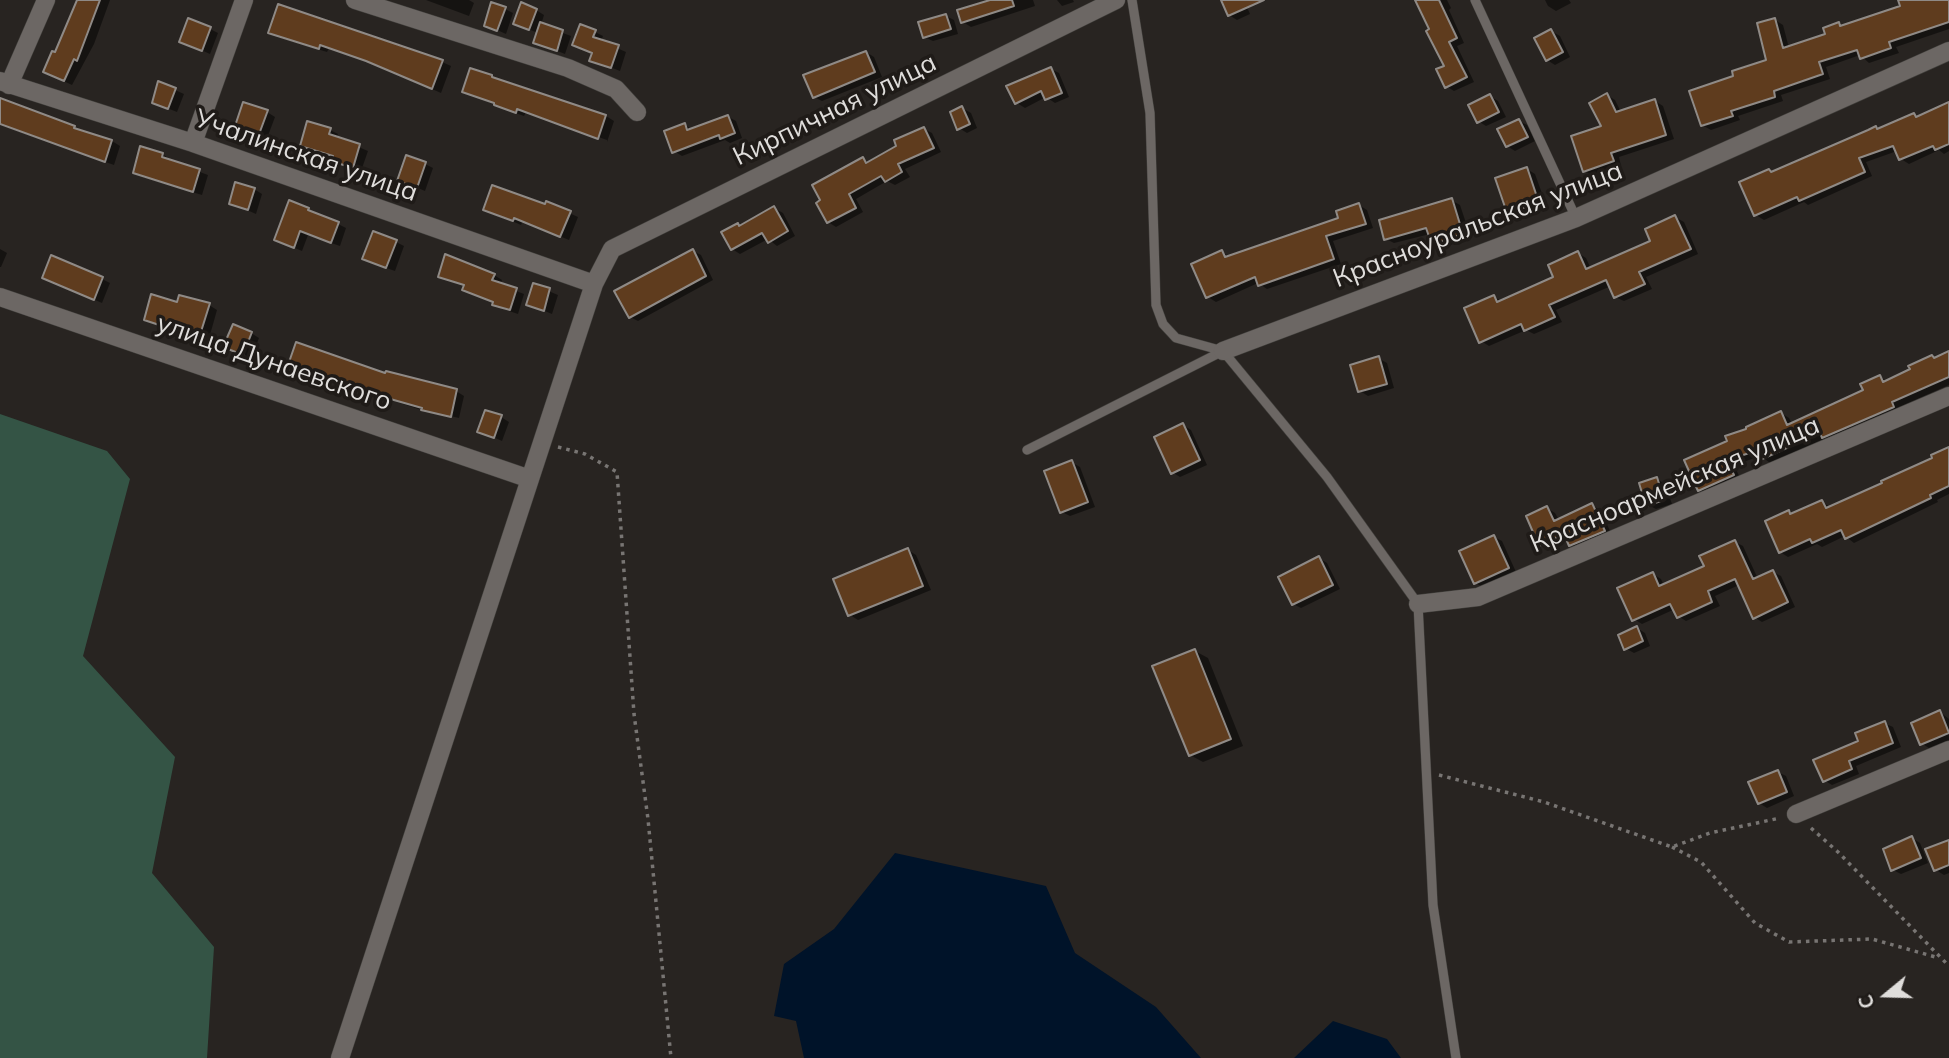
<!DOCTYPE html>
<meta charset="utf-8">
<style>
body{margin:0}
#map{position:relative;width:1949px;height:1058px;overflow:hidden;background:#282421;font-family:Mulish,sans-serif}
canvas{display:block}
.north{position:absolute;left:1851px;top:960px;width:70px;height:70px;-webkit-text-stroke:5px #1f1b18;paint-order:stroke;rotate:251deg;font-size:19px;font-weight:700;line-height:28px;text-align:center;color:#dfdddb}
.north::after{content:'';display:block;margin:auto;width:24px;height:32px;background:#dfdddb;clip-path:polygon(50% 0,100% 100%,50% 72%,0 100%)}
</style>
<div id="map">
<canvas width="1949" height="1058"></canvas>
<div class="north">С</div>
</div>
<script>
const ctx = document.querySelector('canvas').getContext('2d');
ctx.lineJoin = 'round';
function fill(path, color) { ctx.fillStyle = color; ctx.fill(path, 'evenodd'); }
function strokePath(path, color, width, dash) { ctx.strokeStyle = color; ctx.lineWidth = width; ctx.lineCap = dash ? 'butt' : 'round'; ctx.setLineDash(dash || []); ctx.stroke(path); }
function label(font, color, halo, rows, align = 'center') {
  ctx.font = font + ' Mulish,sans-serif'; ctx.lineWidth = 7; ctx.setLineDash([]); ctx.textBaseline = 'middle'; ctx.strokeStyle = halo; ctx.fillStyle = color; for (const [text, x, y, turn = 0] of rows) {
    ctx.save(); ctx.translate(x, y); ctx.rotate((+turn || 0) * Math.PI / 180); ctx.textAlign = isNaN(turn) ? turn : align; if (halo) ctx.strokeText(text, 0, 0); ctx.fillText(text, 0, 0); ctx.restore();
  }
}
const green = new Path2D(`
 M0,414L107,451L130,479L83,656L175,757L152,873L214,947L207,1058H0Z`);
const water = new Path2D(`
 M895,853L1046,886L1075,953L1156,1007L1201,1058H804L796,1021L774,1016L784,964L834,929Z
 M1333,1021L1387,1039L1401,1058H1294Z`);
const shadow = new Path2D(`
 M79,0H110L94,44L72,85L53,76Z
 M426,0H469L474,3L469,16Z
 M997,0H1033L1035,6L971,27L963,22Z
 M1057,0H1073L1074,2L1062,6Z
 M1223,0H1244L1250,14L1237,20L1229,15Z
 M1417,0H1447L1451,8L1449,10L1464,43L1457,46L1474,82L1454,91L1446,86V66Z
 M1545,0H1569L1571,3L1556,11L1548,6Z
 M1903,0H1949V29L1896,47L1899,53L1869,63L1860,55L1826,67L1830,79L1781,95L1783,101L1738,116L1740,120L1711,130L1702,125L1736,77L1769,61L1775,20L1783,25L1789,48L1827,35L1839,24L1844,27L1903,7Z
 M279,6L442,62L451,66L441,93L376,64L329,48L327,52L278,37L270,32Z
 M505,9L513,13L506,34L486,25Z
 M536,10L544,15L541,25L571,36L565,54L535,42L538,33L523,27Z
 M946,16L954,20L958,34L933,41L924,37Z
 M210,29L218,33L210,54L181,41Z
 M1551,31L1560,36L1570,57L1555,65L1547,60Z
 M595,32L603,36L601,41L626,52L620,71L592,60L594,53L582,49Z
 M866,52L874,57L882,77L822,101L814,97Z
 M1051,69L1059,73L1069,97L1055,103L1046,97L1025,108L1017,103Z
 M492,77L500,82L606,116L614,121L607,142V140L526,112L524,116L504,109L464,91Z
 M159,83L184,94L177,112L162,106Z
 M1607,95L1615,100L1621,112L1655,101L1663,106L1674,139L1619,157L1621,166L1592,175L1584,171L1604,127Z
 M1490,96L1498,101L1506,117L1486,126L1478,121Z
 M0,100L112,141L120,146L114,165L0,125Z
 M1949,104V151L1944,154L1939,150L1909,164L1901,159L1897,151L1866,162L1872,176L1808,205L1804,202L1764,220L1756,215L1769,171L1774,173L1876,128L1879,130L1914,115L1920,118Z
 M962,108L971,113L977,128L967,133L959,128Z
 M267,112L275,117L266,141L236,128Z
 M727,116L736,121L742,138L730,143L725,140L682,156L674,151L685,125L693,130Z
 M1519,121L1527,125L1535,141L1515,151L1507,146Z
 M924,129L932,133L941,152L905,169L910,177L895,185L887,181L856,199L863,212L836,227L828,222L863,159L870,163Z
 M330,130L338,134L337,138L368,151L361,171L341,164L333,160L334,157L302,146Z
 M162,154L170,159V161L208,175L202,195L143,177L135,172Z
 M425,164L433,168L425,191L399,180Z
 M1527,169L1535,174L1544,199L1512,210V213L1545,203L1546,207L1517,217L1509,212Z
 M254,189L262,194L256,214L231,203Z
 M1451,200L1460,205L1471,238L1441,248L1433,243L1430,234L1394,243L1386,239Z
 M547,203L578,217L569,240L523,221L521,225L485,209L546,206Z
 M1359,205L1367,210L1373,228L1333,241L1341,264L1267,289L1258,283L1216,302L1208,297L1222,252L1230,257L1340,219Z
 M774,208L783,213L795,236L777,246L768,239L740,254L732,249L738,225L740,227Z
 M308,209L346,228L340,246L308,235L302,251L276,240Z
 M1675,217L1684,222L1698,254L1646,277L1652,289L1624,301L1615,297L1611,286L1556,310L1562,322L1534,334L1526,330L1489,346L1481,341L1494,297L1502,301L1555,278L1578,253L1586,258L1591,269L1653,242Z
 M396,242L404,246L395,271L372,263Z
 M0,249L7,253L1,267H0Z
 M693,251L701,255L713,280L638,321L630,317Z
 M494,275L502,280L500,285L524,294L518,314L503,309L465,286L440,276Z
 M102,279L110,283L102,303L52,281Z
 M534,285L558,295L552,314L528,304Z
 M178,304L209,305L217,310L208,342L179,333L146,319Z
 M251,333L259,338L251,358L234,350Z
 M1949,352V385L1899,407L1901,412L1832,441L1826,438L1770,463L1761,456L1734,465L1741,480L1708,494L1699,489L1749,430L1781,413L1789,418L1792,424L1866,391L1880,377L1888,382Z
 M1378,358L1387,363L1394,388L1368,396L1360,391Z
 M290,364L386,376L456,391L464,396L459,418L425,410L428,412L365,392Z
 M501,417L509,422L502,441L480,431Z
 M1183,425L1191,430L1207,465L1180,477L1172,472Z
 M1949,449V494L1937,500L1938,502L1854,543L1845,536L1822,547L1817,544L1788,557L1780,552L1788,512L1793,515L1822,502L1830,507L1884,484L1883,482Z
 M1071,462L1080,467L1095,507L1070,516L1062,512Z
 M1657,479L1665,484L1672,504L1656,509L1648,505Z
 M1592,505L1600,510L1612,535L1578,549L1570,545L1568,540L1549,549L1540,544L1547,508L1555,513L1559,520Z
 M1494,537L1502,541L1516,572L1483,587L1475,583Z
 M1735,542L1743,546L1758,579L1773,572L1781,576L1795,607L1762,622L1754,617L1739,585L1715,596L1720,606L1686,621L1678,616L1675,609L1642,624L1634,619L1653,574L1661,579L1664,586L1706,567Z
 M908,550L916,555L931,590L858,620L850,615Z
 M1319,558L1327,563L1340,589L1301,608L1293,604Z
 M1637,628L1645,633L1650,646L1634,653L1625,648Z
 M1195,651L1208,658L1243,746L1203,762L1190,755Z
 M1940,712L1949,719V740L1929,748L1921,743Z
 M1884,723L1893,727L1901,747L1856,766L1859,774L1832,785L1824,780L1860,742Z
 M1778,772L1786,776L1794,796L1767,808L1759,803Z
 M1912,838L1920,843L1928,863L1901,874L1893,870Z
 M1949,841V873L1944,875L1936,870L1928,850Z`);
const building = new Path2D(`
 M77,0H100L77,61L74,59L64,81L43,72L52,51L55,52Z
 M990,0H1012L1014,6L961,23L957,10Z
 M1221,0H1264L1228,16Z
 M1415,0H1439L1457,38L1449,42L1467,77L1445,88L1436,69L1444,66L1426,31L1429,29Z
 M1898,0H1949V22L1889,42L1891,48L1860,59L1857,50L1819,62L1823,74L1774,91L1775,97L1731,111L1733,116L1701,126L1689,91L1733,76L1732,71L1766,60L1757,23L1775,18L1783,48L1825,34L1823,28L1839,22L1840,26L1900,6Z
 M491,2L506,7L497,31L484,26Z
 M521,2L537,9L529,30L513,24Z
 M278,4L443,60L432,89L366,61L320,45L319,49L268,33Z
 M946,14L951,29L923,38L918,22Z
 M188,18L211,27L202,51L179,42Z
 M540,22L563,30L557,51L533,43Z
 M580,24L596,30L593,37L619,45L611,68L589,61L592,53L572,45Z
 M1551,29L1563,52L1546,61L1534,38Z
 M866,51L875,72L813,98L803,75Z
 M1051,67L1062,93L1045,100L1041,91L1015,104L1006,86Z
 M470,68L492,75V77L606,115L598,139L517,109L516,113L494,105V103L462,92Z
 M158,81L176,88L168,109L152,103Z
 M1607,93L1616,112L1655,99L1666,135L1611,153L1614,161L1583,172L1571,136L1601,126L1589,103Z
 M1490,94L1499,112L1477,123L1468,105Z
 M0,98L75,126L74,128L112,140L105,162L0,124Z
 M243,102L268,110L258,137L234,129Z
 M1949,102V144L1935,150L1933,146L1899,160L1893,146L1859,158L1865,172L1799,201L1797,197L1754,216L1739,182L1769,169L1771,172L1868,130L1876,126L1877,129L1914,113L1916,117Z
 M962,106L970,124L957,130L950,112Z
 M728,115L735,133L720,139L719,135L672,153L664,131L685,123L687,130Z
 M1519,119L1528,137L1506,147L1497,129Z
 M307,121L331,128L329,134L360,144L353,168L331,161L333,156L300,146Z
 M924,127L934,148L898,164L902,172L885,182L881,176L849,194L856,208L827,223L816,203L820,200L812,185L863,157L866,163L896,146L894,140Z
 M140,146L163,153L162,157L200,169L193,192L133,173Z
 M406,155L426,162L417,188L397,181Z
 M1527,167L1539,203L1507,213L1495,178Z
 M235,182L255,188L248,210L229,204Z
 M492,185L545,204L546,201L571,211L560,237L514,218L513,221L483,210Z
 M1452,198L1463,234L1432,245L1426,228L1384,240L1379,220Z
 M289,200L309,208L308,210L339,222L331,243L300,231L294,248L274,240Z
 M1359,203L1366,224L1326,236L1334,259L1258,286L1255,277L1206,298L1191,264L1222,250L1225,257L1338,218L1336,211Z
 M774,206L788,231L768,243L762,233L731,250L721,232L738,223L739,226Z
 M1675,215L1691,249L1639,272L1645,284L1614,298L1606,280L1549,305L1555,317L1524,331L1521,324L1479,343L1464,308L1494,295L1497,302L1553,277L1548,265L1578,251L1586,269L1650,241L1645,229Z
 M373,231L397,240L386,268L362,259Z
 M693,249L706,276L629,318L614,291Z
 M445,254L495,274L492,280L517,288L510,310L492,305L493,302L462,290L464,285L438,277Z
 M51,255L103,277L94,300L42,278Z
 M533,283L550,288L544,311L526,305Z
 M151,294L177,302L179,295L210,303L199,338L144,320Z
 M233,324L252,332L243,355L223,347Z
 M296,342L385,373L386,371L457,389L451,417L421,410L422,408L355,389L288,365Z
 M1949,351V377L1892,402L1894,407L1822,438L1820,433L1760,460L1756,451L1727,460L1734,475L1698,491L1684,460L1727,441L1725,436L1746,429V427L1781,411L1787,425L1863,390L1860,384L1880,375L1883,382L1910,369L1908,366L1932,355L1934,358Z
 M1379,356L1387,384L1358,392L1350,365Z
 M485,410L502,415L494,438L477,432Z
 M1183,423L1200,460L1171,474L1154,437Z
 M1949,447V486L1930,495L1931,498L1845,539L1841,530L1812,543L1810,539L1779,553L1765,521L1789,510L1790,514L1822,500L1826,508L1882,483L1881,481L1932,458L1931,455Z
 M1072,460L1088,502L1060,513L1044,471Z
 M1657,477L1664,500L1646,506L1639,483Z
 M1592,503L1605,531L1569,546L1564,534L1539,546L1526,516L1547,506L1554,521Z
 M1494,535L1509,568L1474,584L1459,551Z
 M1735,540L1753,579L1773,570L1788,602L1753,619L1735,579L1708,591L1712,602L1677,618L1670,604L1632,621L1617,588L1653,572L1659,586L1704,566L1699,556Z
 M908,548L923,586L848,616L833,579Z
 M1319,556L1333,585L1292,605L1278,577Z
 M1637,626L1643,641L1624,650L1618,635Z
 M1195,649L1231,739L1189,756L1152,666Z
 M1940,710L1949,733L1920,745L1911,723Z
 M1885,721L1893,743L1849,761L1852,769L1823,782L1813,760L1858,741L1855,733Z
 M1778,770L1787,792L1758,804L1748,782Z
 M1912,836L1921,858L1891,871L1883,849Z
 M1949,840V865L1934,871L1925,849Z`);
const path = new Path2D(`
 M558,447L585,454L617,472L634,714L648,819L671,1058
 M1439,775L1544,802L1672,847L1710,833L1780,818
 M1811,828L1838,852L1949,966
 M1672,847L1701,862L1755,923L1789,942L1872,939L1939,958`);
const service = new Path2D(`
 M1132,0L1150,113L1156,305L1163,324L1176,338L1223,351L1327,477L1418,604L1433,905L1456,1058
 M1475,0L1576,218
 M1027,450L1223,351`);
const minor = new Path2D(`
 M355,0L568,68L616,89L637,112
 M0,81L193,143L594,284
 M9,85L46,0
 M193,143L244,0
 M0,297L530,479
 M1223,351L1576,218L1949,51
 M1418,604L1478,597L1949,396
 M1796,814L1949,750
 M340,1058L594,284L612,249L1116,0`);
const streetNames = [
 ["Кирпичная улица",835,110,-26],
 ["Учалинская улица",306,156,19],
 ["Красноуральская улица",1478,225,-21],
 ["улица Дунаевского",274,363,19],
 ["Красноармейская улица",1675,485,-23]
];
fill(green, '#345445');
fill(water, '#001329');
fill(shadow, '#0007');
fill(building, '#5f3c1e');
strokePath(building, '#8f8a86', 2);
strokePath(service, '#42403d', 10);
strokePath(minor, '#42403d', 19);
strokePath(path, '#787573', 3.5, [3.5, 5]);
strokePath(service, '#6c6764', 9);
strokePath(minor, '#6c6764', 18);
label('26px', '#dfdddb', '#1f1b18', streetNames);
</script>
